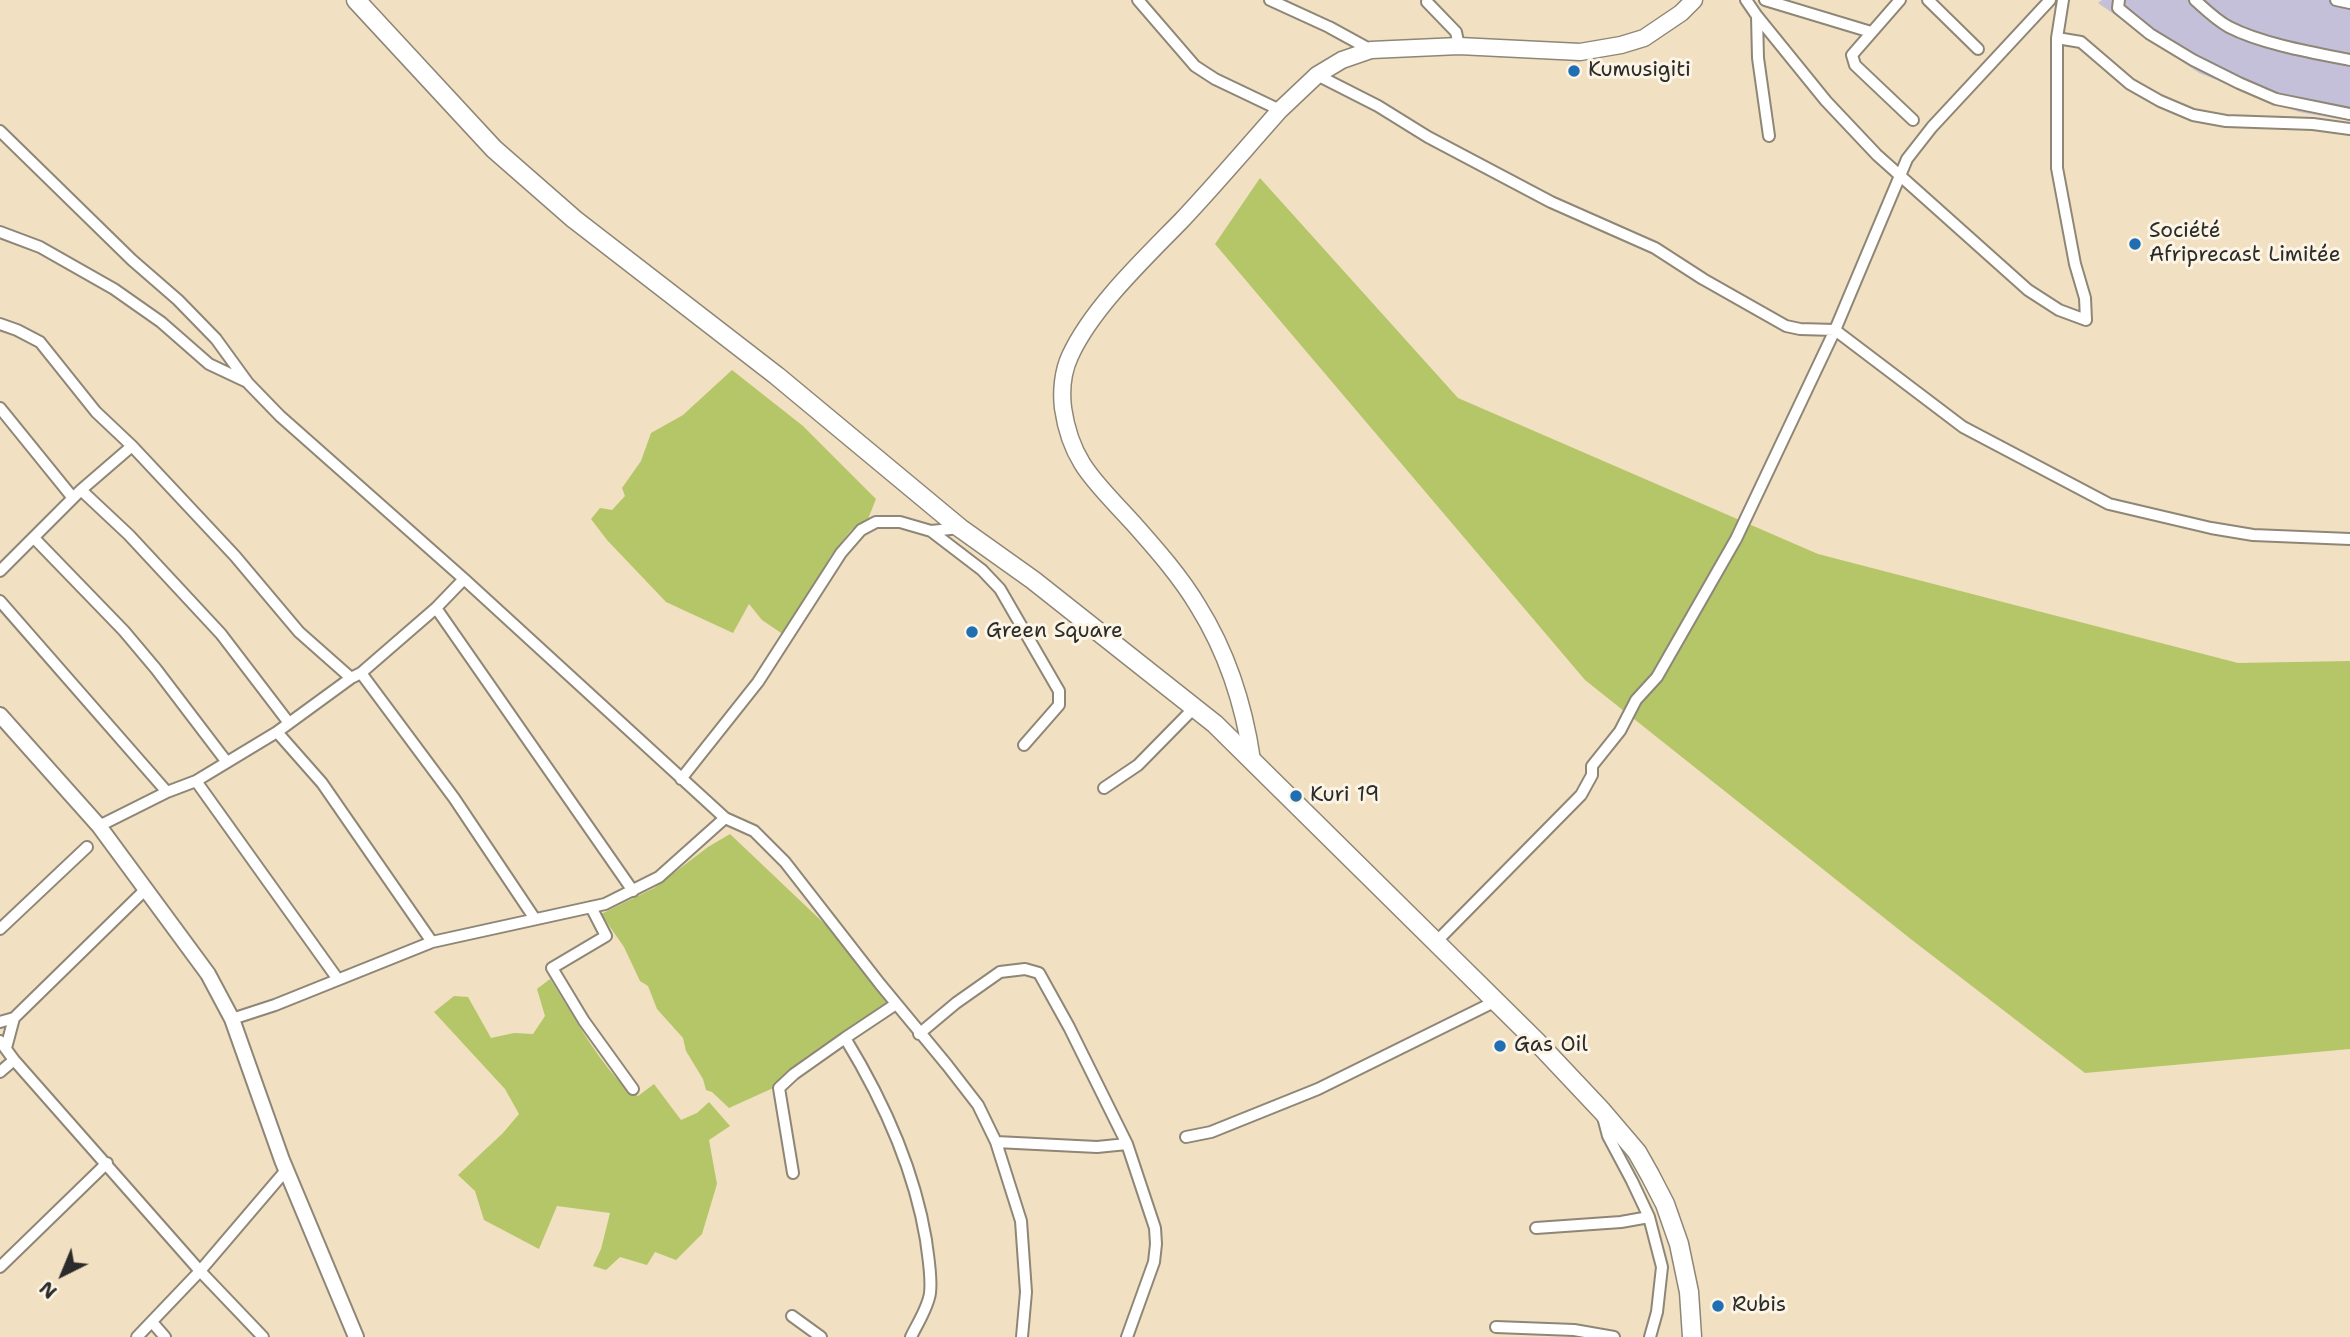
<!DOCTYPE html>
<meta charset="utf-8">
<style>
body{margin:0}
#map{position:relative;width:2350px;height:1337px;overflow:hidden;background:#f1e0c1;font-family:"Shantell Sans",sans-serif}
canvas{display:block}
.north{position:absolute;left:28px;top:1239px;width:70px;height:70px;-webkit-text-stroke:5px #fcf5e5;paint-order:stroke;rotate:223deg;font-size:19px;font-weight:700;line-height:28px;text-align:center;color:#2b2b2b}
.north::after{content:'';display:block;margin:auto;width:24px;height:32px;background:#2b2b2b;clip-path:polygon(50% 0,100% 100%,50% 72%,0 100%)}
</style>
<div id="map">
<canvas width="2350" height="1337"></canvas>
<div class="north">N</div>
</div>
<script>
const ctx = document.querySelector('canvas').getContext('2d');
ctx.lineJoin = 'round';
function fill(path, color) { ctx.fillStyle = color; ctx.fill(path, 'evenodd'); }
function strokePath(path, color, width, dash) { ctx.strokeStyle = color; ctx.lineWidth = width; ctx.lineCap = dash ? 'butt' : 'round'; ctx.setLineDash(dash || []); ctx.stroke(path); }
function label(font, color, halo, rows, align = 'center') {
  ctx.font = font + ' "Shantell Sans",sans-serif'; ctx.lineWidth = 6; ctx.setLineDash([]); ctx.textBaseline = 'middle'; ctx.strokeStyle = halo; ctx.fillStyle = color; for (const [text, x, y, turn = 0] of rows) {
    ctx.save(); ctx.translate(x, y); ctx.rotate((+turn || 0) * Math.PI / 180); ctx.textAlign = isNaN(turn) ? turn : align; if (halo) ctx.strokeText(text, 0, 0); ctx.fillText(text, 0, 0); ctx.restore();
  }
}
const industrial = new Path2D(`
 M2102,0H2350V121L2299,112L2199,73L2098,3Z`);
const green = new Path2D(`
 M1260,178L1458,398L1818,554L2238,663L2350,661V1049L2085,1073L1912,940L1585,680L1215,244Z
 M732,370L803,426L876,499L868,519L851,530L830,557L787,637L762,620L749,604L733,633L666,602L607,540L591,519L600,508L612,510L625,496L622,488L641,461L651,433L683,415Z
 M730,834L850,948L887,994L883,998L889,1005L872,1014L785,1080L771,1089L729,1108L712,1092L706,1090L703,1079L686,1051L683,1038L657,1009L648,986L640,981L624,947L601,914L654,888L708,847Z
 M550,979C570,1009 608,1081 638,1096L654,1084L681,1120L697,1113L709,1102L730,1126L709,1140L717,1184L702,1234L676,1260L655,1252L647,1265L620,1257L606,1270L593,1266L601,1249L610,1213L557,1206L539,1249L484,1220L475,1191L458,1175L503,1133L519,1114L505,1089L434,1012L454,996L468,997L491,1038L514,1033L533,1034L545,1016L537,989Z`);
const minor = new Path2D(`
 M1138,0L1195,66L1215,79L1280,110
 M1270,0L1329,27L1371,50
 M1746,0L1757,16L1826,101L1877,155L2028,290L2059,310L2086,320L2085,298L2075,264L2057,168V38L2063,0
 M1765,0L1871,32
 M1900,0L1852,55L1855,65L1913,120
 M1928,0L1978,49
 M2119,0L2118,8L2150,34L2193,60L2239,83L2276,99L2350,114
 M2195,0C2205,9 2216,20 2229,27C2262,44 2314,53 2350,60
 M2336,0L2350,3
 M1427,2L1456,32L1459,46
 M1757,16L1758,58L1769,136
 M2057,38L2081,42L2130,84L2160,101L2193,115L2226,121L2313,124L2350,129
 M1317,75L1378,106L1428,137L1551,202L1655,248L1703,279L1786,326L1800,329L1835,330L1963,427L2109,504L2211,528L2253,535L2350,539
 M0,131L132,260L178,300L216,339L248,383L280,416L464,579L725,818L754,831L785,862L880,984L947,1065L978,1105L996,1142L1021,1221L1026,1292L1022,1337
 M0,232L40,247L114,289L161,322L209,364L245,381
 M0,324L17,330L40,342L96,412L132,446L235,556L299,632L351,678
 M0,408L73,498
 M81,490L129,535L221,634L289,723
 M931,531L982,570L1000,589L1059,691V705L1024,745
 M34,538L124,631L156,669L226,761
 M0,571L81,490L132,446
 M0,601L167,792
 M436,608L633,891
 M361,673L454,798L535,919
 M277,732L322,783L432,942
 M681,779L758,682L841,553L861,530L876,522H900L931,531L960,528
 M196,781L337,978
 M1104,788L1138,765L1195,707
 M99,826L167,792L196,781L277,732L351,678L361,673L436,608L464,579
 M591,907L606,936L552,968L584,1021L633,1089
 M0,929L87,847
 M1436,942L1581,795L1592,775V766L1620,731L1636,700L1657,677L1736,539L1835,330L1907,159L1932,127L2050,0
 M896,1004L845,1038C883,1100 914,1168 926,1240C928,1257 932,1276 930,1293C928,1308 917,1324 911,1337
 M232,1019L275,1005L432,942L605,904L659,877L725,818
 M0,1022L14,1018
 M919,1034L956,1003L1000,972L1025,969L1039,973L1069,1027L1127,1144L1155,1228L1156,1244L1154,1262L1127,1337
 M0,1041L14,1060L200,1271L263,1337
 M6,1048L14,1018L146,889
 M0,1072L14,1060
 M1603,1117L1608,1136L1632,1181L1649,1217L1662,1267L1657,1312L1650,1337
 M1186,1137L1211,1132L1318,1089L1496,1001
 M996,1142L1097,1147L1127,1144
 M793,1173L779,1088L794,1074L845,1038
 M1536,1228L1621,1222L1649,1217
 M0,1267L107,1163
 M792,1316L821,1337
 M152,1322L165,1337
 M1496,1327L1574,1330L1614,1337
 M137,1337L200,1271L287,1169`);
const tertiary = new Path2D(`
 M0,715L99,826L208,974L232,1019L282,1160L356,1337`);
const secondary = new Path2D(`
 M1252,760C1244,705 1228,654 1198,606C1180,576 1156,549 1133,523C1097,483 1071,464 1063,408C1061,391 1063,371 1070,356C1092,308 1144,259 1181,221C1215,185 1247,147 1280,110L1317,75L1342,60L1371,50L1459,46L1580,52L1621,45L1644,38L1681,13L1694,0`);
const trunk = new Path2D(`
 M356,0L494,149L574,219L777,376L960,528L1033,580L1215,724L1537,1042L1602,1111L1637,1152L1650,1175L1665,1204L1679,1244L1689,1292L1692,1337`);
const markers = [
 [1574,71,7,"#1f6fb2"],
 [2135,244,7,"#1f6fb2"],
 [972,632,7,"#1f6fb2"],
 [1296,796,7,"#1f6fb2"],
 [1500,1046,7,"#1f6fb2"],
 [1718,1306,7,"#1f6fb2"]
];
const poiNames = [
 ["Kumusigiti",1588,71],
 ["Société",2149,232],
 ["Afriprecast Limitée",2149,256],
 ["Green Square",986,632],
 ["Kuri 19",1310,796],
 ["Gas Oil",1514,1046],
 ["Rubis",1732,1306]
];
fill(industrial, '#c5c0da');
fill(green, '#b5c669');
strokePath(minor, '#8e8676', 14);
strokePath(tertiary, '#8e8676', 18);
strokePath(secondary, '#8e8676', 19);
strokePath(trunk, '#8e8676', 21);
strokePath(minor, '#fff', 10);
strokePath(tertiary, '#fff', 14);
strokePath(secondary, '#fff', 16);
strokePath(trunk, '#fff', 18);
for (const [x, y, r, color] of markers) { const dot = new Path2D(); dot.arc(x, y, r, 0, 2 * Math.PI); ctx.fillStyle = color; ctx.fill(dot); strokePath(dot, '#fcf5e5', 2.5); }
label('21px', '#2b2b2b', '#fcf5e5', poiNames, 'left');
</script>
